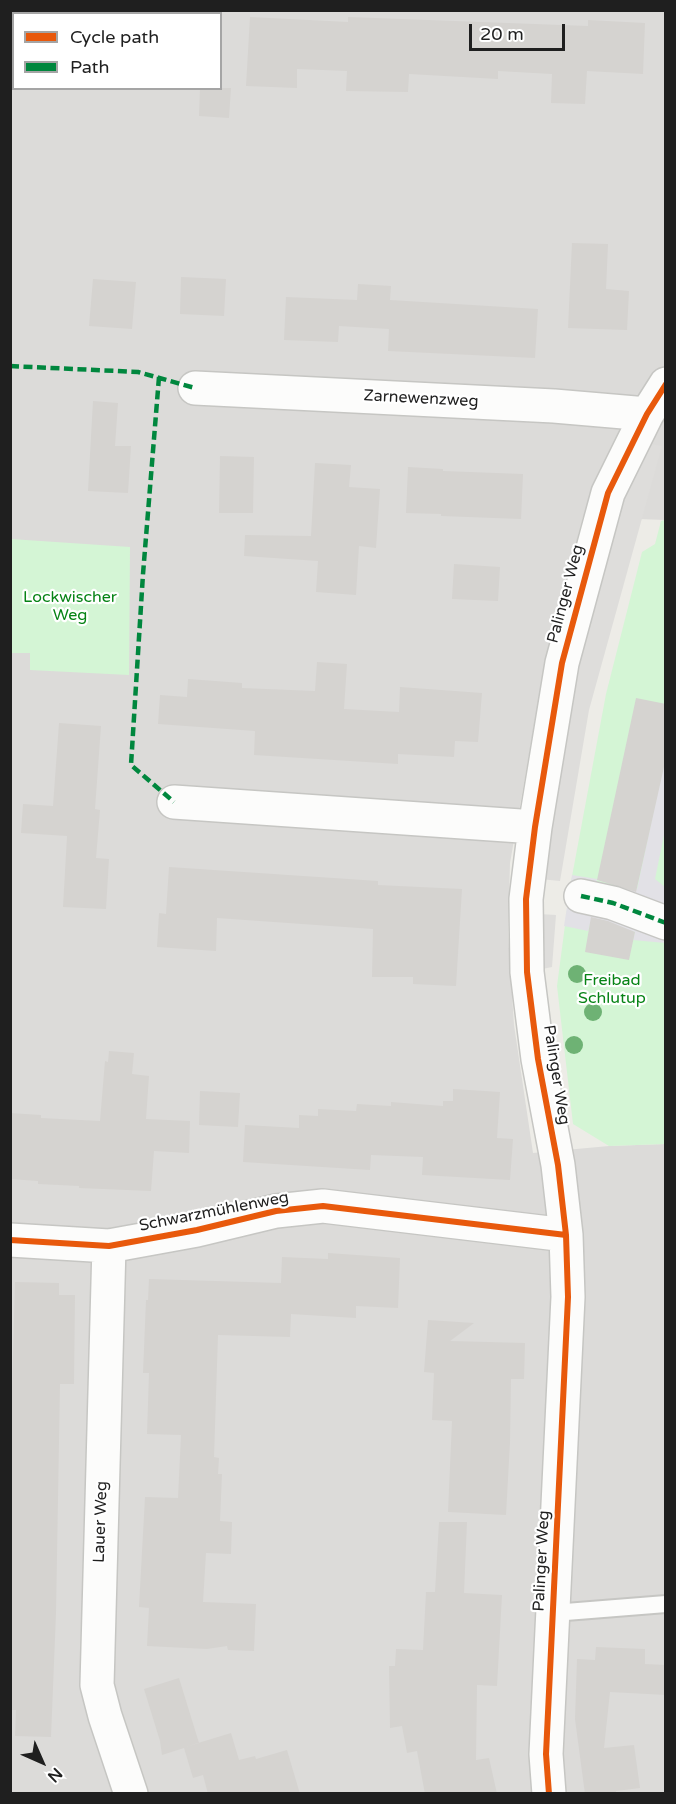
<!DOCTYPE html>
<meta charset="utf-8">
<style>
body{margin:0}
#map{position:relative;width:676px;height:1804px;overflow:hidden;background:#edece7;font-family:"Varela Round",sans-serif}
canvas{display:block}
.frame{position:absolute;inset:0;border:12px solid #1f1f1f;pointer-events:none}
.legend{position:absolute;left:12px;top:12px;width:210px;height:78px;box-sizing:border-box;background:#fff;border:2px solid #a5a5a5;margin:0;padding:8px 10px;list-style:none;font-size:18px;color:#1f1f1f}
.legend li{display:flex;align-items:center;gap:12px;height:30px}
.legend b{width:30px;border:2px solid #a5a5a5}
.north{position:absolute;left:12px;top:1732px;width:60px;height:60px;-webkit-text-stroke:4px #fff;paint-order:stroke;rotate:135deg;font-size:16px;font-weight:700;line-height:24px;text-align:center;color:#1f1f1f}
.north::after{content:'';display:block;margin:auto;width:21px;height:27px;background:#1f1f1f;clip-path:polygon(50% 0,100% 100%,50% 72%,0 100%)}
.scale{position:absolute;left:469px;top:24px;width:96px;height:27px;box-sizing:border-box;border:3px solid #1f1f1f;border-top:0;padding-left:8px;font-size:18px;line-height:21px;white-space:nowrap;color:#1f1f1f;-webkit-text-stroke:4px #fff;paint-order:stroke}
</style>
<div id="map">
<canvas width="676" height="1804"></canvas>
<div class="frame"></div>
<ul class="legend">
<li><b style="height:8px;background:#e8590c"></b>Cycle path</li>
<li><b style="height:8px;background:#00873e"></b>Path</li>
</ul>
<div class="north">N</div>
<div class="scale">20 m</div>
</div>
<script>
const ctx = document.querySelector('canvas').getContext('2d');
ctx.lineJoin = 'round';
function fill(path, color) { ctx.fillStyle = color; ctx.fill(path, 'evenodd'); }
function strokePath(path, color, width, dash) { ctx.strokeStyle = color; ctx.lineWidth = width; ctx.lineCap = dash ? 'butt' : 'round'; ctx.setLineDash(dash || []); ctx.stroke(path); }
function label(font, color, halo, rows, align = 'center') {
  ctx.font = font + ' "Varela Round",sans-serif'; ctx.lineWidth = 4.5; ctx.setLineDash([]); ctx.textBaseline = 'middle'; ctx.strokeStyle = halo; ctx.fillStyle = color; for (const [text, x, y, turn = 0] of rows) {
    ctx.save(); ctx.translate(x, y); ctx.rotate((+turn || 0) * Math.PI / 180); ctx.textAlign = isNaN(turn) ? turn : align; if (halo) ctx.strokeText(text, 0, 0); ctx.fillText(text, 0, 0); ctx.restore();
  }
}
const residential = new Path2D(`
 M11,11H665V520L583,517L546,657L510,863L508,933L514,1025L533,1153L609,1146L665,1144V1793L11,1794ZM14,14H220V88H14Z`);
const park = new Path2D(`
 M665,520V1144L609,1146L573,1124L557,986L570,887L606,694L642,552L655,544L661,521Z
 M11,539L130,547L129,675L30,670V653H11Z`);
const parking = new Path2D(`
 M650,444L662,446L589,710L560,881L540,879L571,700L595,597L630,482Z
 M539,914L556,915L552,967L542,969Z`);
const plaza = new Path2D(`
 M665,758V830L655,879L665,887V943L633,940L635,932L590,924L588,931L564,926L572,875L597,879L591,913L610,917L616,886L637,889Z`);
const building = new Path2D(`
 M250,17L348,22V17L588,26V20L645,23L643,74L587,71L585,104L551,103L552,74L498,71V79L409,74L408,92L346,91L347,71L297,69V88L246,86Z
 M200,88H231L229,118L199,116Z
 M572,243L608,244L606,289L629,291L627,330L568,328Z
 M181,277L226,279L224,316L180,314Z
 M93,279L136,282L132,329L89,326Z
 M358,284L391,286L390,300L538,309L535,358L388,351L389,329L339,326L338,342L284,340L286,297L357,300Z
 M93,401L118,403L115,446H131L128,493L88,491Z
 M220,456L254,457L253,513H219Z
 M315,463L351,465L349,487L380,489L376,548L359,546L356,595L316,592L318,561L244,556L245,535L311,536Z
 M408,467L443,469V471L523,474L521,519L441,516V514L406,513Z
 M454,564L500,567L498,601L452,599Z
 M317,662L347,664L344,709L399,712L400,687L482,693L478,742L455,741L454,757L398,754V764L254,755L255,731L158,724L160,695L187,697L188,679L242,683V688L315,691Z
 M636,698L666,704V758L636,892L597,880Z
 M59,723L101,726L95,809L100,810L96,858L109,859L106,909L63,907L67,836L21,833L23,804L53,806Z
 M169,867L378,881V885L462,889L456,986L413,984V977H372L373,929L217,918L216,951L157,947L159,913L166,914Z
 M591,917L608,921L635,932L629,960L585,952Z
 M109,1051L134,1053L132,1074L149,1076L146,1119L190,1121L189,1153L154,1151L151,1191L79,1188V1186L38,1184V1181L10,1179V1113L41,1115V1118L100,1121L105,1061L108,1062Z
 M453,1089L500,1092L497,1138L513,1139L510,1180L422,1175L423,1157L371,1155L370,1170L243,1162L245,1125L299,1128V1115L318,1116V1109L356,1111L357,1104L391,1106V1102L443,1106V1101H453Z
 M200,1091L240,1093L238,1127L199,1125Z
 M328,1253L400,1258L398,1308L356,1306V1318L291,1314L290,1337L218,1335L214,1457L219,1458L218,1474H222L220,1521L232,1522L231,1554L206,1553L203,1602L256,1604L254,1651L228,1650L227,1646L207,1649L147,1646L149,1608L139,1607L145,1497L178,1498L181,1435L147,1434L149,1373H143L146,1300H148L149,1279L281,1283L282,1257L328,1259Z
 M15,1282L59,1283V1295H75L74,1384H60L56,1613L51,1737L15,1736L16,1710H10V1464Z
 M428,1320L474,1323L450,1341L525,1343L524,1379H511L510,1442L506,1515L448,1512L452,1421L432,1420L434,1373L424,1372Z
 M439,1522H467L464,1593L502,1595L497,1686L477,1685L476,1760L489,1758L497,1794H425L417,1751L407,1753L402,1726L390,1728L389,1666H395L396,1649L423,1650L426,1592H435Z
 M596,1647L645,1649V1664L666,1665V1695L610,1692L604,1748L634,1745L640,1788L616,1791V1794H585L575,1719L577,1659L595,1660Z
 M179,1678L199,1743L185,1747L231,1733L239,1760L255,1756L256,1759L287,1750L300,1794H208L203,1775L193,1778L184,1748L162,1755L160,1741L144,1689Z`);
const lane = new Path2D(`
 M553,1613L666,1604`);
const street = new Path2D(`
 M195,388L554,406L647,414
 M174,802L535,827
 M581,896L613,903L666,923
 M10,1240L109,1246L197,1230L276,1211L323,1206L566,1235
 M109,1246L97,1685L105,1716L131,1794
 M549,1794L546,1754L568,1297L566,1235L558,1165L538,1059L527,972L526,899L535,827L562,663L608,493L647,414L666,384`);
const quiet = new Path2D(`
 M10,366L138,372L195,388
 M159,377L143,574L131,765L174,802
 M581,896L613,903L666,923`);
const cycleway = new Path2D(`
 M10,1240L109,1246L197,1230L276,1211L323,1206L566,1235
 M549,1794L546,1754L568,1297L566,1235L558,1165L538,1059L527,972L526,899L535,827L562,663L608,493L647,414L666,384`);
const trees = [
 [577,974],
 [593,1012],
 [574,1045]
];
const streetNames = [
 ["Zarnewenzweg",421,399,3],
 ["Palinger Weg",566,594,-75],
 ["Palinger Weg",556,1075,81],
 ["Schwarzmühlenweg",214,1212,-11],
 ["Lauer Weg",101,1522,-88],
 ["Palinger Weg",542,1561,-87]
];
const parkNames = [
 ["Lockwischer",70,598],
 ["Weg",70,616],
 ["Freibad",612,981],
 ["Schlutup",612,999]
];
fill(residential, '#dcdbd9');
fill(park, '#d4f5d5');
fill(parking, '#dedddb');
fill(plaza, '#e2e1e6');
fill(building, '#d5d3d0');
strokePath(lane, '#c6c6c3', 20);
strokePath(street, '#c6c6c3', 36);
strokePath(lane, '#fcfcfb', 16);
strokePath(street, '#fcfcfb', 33);
strokePath(quiet, '#00873e', 4.5, [9, 4.5]);
strokePath(cycleway, '#e8590c', 6);
ctx.fillStyle = '#6eb274';
for (const [x, y] of trees) { ctx.beginPath(); ctx.arc(x, y, 9, 0, 2 * Math.PI); ctx.fill(); }
label('16px', '#1f1f1f', '#fff', streetNames);
label('16px', '#068315', '#fff', parkNames);
</script>
